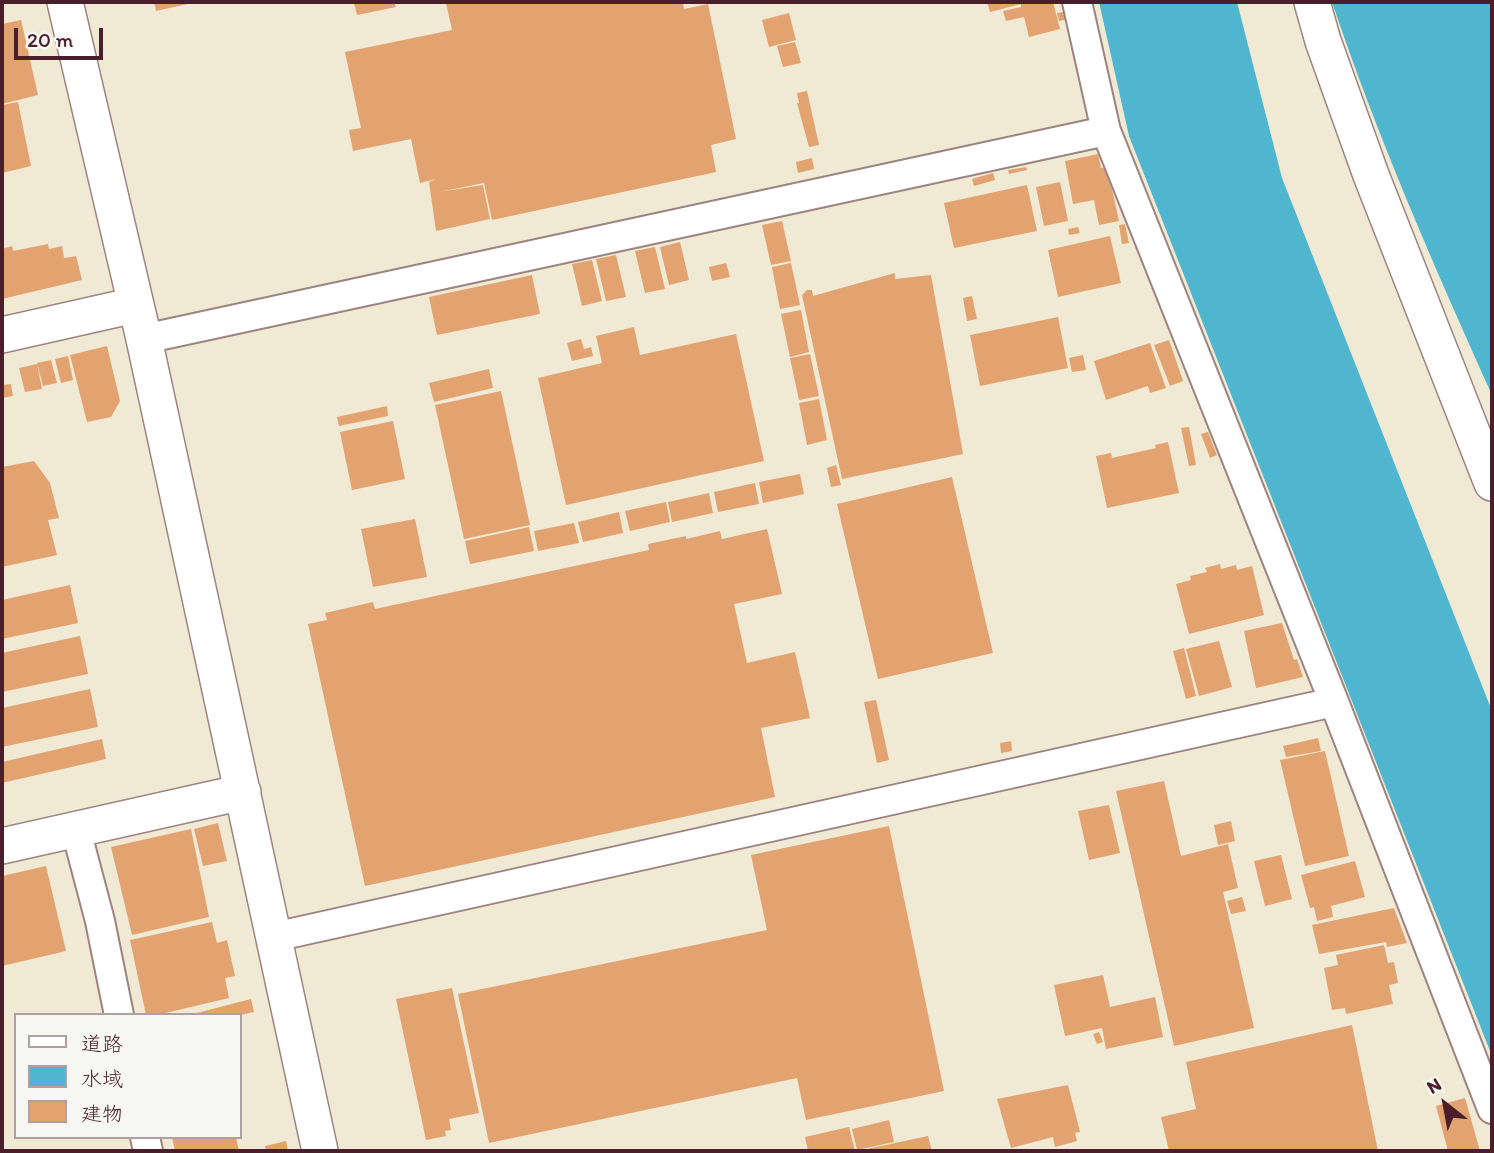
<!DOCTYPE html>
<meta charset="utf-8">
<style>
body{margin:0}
#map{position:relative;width:1494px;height:1153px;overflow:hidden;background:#f0e9d4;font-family:Itim,"Klee One",sans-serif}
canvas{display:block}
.frame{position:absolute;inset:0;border:4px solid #4a1f2b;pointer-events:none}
.legend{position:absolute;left:14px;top:1013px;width:228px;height:126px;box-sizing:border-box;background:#f6f6f2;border:2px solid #b1a0a2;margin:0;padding:9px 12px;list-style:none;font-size:21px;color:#4a1f2b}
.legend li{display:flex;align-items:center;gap:14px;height:35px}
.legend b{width:35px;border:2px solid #b1a0a2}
.north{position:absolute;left:1410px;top:1069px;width:70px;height:70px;-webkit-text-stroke:5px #f6f6f2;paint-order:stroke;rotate:329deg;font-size:19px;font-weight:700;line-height:28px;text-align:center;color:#4a1f2b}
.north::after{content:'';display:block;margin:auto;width:24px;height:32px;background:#4a1f2b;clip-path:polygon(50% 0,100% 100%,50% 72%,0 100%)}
.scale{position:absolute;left:14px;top:28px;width:89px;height:32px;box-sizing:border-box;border:4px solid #4a1f2b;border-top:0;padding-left:9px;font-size:21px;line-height:24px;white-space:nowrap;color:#4a1f2b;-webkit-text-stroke:5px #f6f6f2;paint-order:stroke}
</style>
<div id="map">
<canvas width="1494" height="1153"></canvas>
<div class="frame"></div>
<ul class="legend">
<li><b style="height:9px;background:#fff"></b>道路</li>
<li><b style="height:19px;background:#50b5ce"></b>水域</li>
<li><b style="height:19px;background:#e2a371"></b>建物</li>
</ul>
<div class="north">N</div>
<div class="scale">20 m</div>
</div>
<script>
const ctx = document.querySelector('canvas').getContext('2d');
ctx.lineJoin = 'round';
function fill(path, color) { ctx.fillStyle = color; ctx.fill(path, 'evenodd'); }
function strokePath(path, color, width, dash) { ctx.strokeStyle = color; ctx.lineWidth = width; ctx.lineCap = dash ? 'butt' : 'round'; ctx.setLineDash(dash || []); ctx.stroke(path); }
const water = new Path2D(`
 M1099,2H1237L1282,178L1492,711V1056L1129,136Z
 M1332,2H1492V395C1434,266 1377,136 1332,2Z`);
const building = new Path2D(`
 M154,2H192V3L156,11Z
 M359,2H394L396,7L357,15L354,3Z
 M450,2H683L684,9L708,4L736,139L711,145L716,172L492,220L484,183L439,192L483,185L490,219L436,231L429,182L436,179L420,183L411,139L353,151L349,130L361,128L345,52L452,30L446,3Z
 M987,2H1053L1060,29L1029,37L1024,17L1006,21L1003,11L1021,7V4L990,12Z
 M1070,11L1071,19L1059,21L1057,13Z
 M789,13L796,40L769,47L762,20Z
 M21,20L38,95L2,104V24Z
 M795,42L801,63L783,67L777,46Z
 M807,91L819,145L809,147L797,103H799L797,93Z
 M18,102L31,166L2,173V105Z
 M1098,154L1101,168L1107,167L1119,221L1099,225L1094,200L1073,204L1065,161Z
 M812,158L814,169L798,173L796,162Z
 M1026,167L1027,170L1009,174L1008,170Z
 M993,173L995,180L974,186L972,179Z
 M1060,182L1068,221L1044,226L1036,187Z
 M1027,185L1037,231L954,248L944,203Z
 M782,221L791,261L771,265L762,225Z
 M1125,224L1129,243L1122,244L1119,225Z
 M1078,227L1080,233L1069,235L1068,229Z
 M1110,236L1121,283L1058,297L1048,250Z
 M680,242L689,280L669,285L660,247Z
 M48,244L49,249L62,246L64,258L76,256L82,280L2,299V249L12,246L13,251Z
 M655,247L665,289L645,293L635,251Z
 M616,255L626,297L606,301L596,259Z
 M592,260L602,301L582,306L572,264Z
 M726,263L730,277L712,281L709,267Z
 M791,263L800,305L780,309L772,267Z
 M895,273V279L931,275L963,454L842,479L802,295L807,290H812L813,296Z
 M532,275L540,314L437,335L429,297Z
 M972,296L977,319L967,321L963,298Z
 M801,310L809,352L790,357L781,314Z
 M1058,317L1068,368L980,386L970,335Z
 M634,327L640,355L736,334L764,461L566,505L538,378L602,363L596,336Z
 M581,339L584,349L591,347L593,356L572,361L567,343Z
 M1169,340L1183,381L1170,386L1154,345Z
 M1150,343L1166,388L1150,393L1148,386L1106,400L1094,361Z
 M107,346L120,401L111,417L87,422L70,355Z
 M810,354L819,396L799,400L790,358Z
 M1083,355L1086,370L1072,372L1069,358Z
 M68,356L73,380L61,383L55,359Z
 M51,360L57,383L43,386L37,363Z
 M37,364L42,389L25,392L19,368Z
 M489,369L493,388L434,402L429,383Z
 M11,384L13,396L2,398V385Z
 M501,391L530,525L464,539L435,405Z
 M819,399L827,440L807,445L799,403Z
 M387,406L388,416L339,426L337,417Z
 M393,421L405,479L352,490L340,432Z
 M1189,427L1196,465L1189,466L1181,428Z
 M1208,432L1217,455L1210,458L1201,434Z
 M1168,442L1179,493L1107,508L1096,456L1111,453L1112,458L1156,448L1155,445Z
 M34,461L50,483L59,518L48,520L57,555L2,567V467Z
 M836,465L841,485L831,487L827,468Z
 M800,474L804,494L763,503L759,482Z
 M952,477L993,653L878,679L837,504Z
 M755,483L759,504L718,512L714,492Z
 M709,493L713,513L672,522L668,502Z
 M666,502L670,522L630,531L625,511Z
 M619,512L623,533L583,542L578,522Z
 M415,519L427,577L373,587L361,529Z
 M574,523L579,543L538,551L534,531Z
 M529,527L534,551L470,564L465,541Z
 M767,529L782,594L734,604L747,663L795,652L810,718L761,728L775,797L365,886L308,624L327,620L325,613L373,602L375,609L649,550L648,544L686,536V539L720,531L722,539Z
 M1220,564L1221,569L1236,565L1237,570L1252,566L1264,615L1189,634L1176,584L1191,580L1190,576L1207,572L1205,568Z
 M70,585L78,623L2,639V600Z
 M1282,623L1294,660L1297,659L1303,677L1256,688L1244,631Z
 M80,636L88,674L2,692V653Z
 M1219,641L1232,687L1199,696L1186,649Z
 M1184,648L1196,696L1186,699L1173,651Z
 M90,689L98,727L2,747V708Z
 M876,700L889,760L877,763L864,702Z
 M1318,738L1321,751L1286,757L1283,746Z
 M102,739L106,759L2,783V762Z
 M1011,741L1012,751L1001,753L1000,743Z
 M1325,751L1349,856L1305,866L1280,760Z
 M1164,781L1181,856L1228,844L1238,888L1223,892L1254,1028L1174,1046L1116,791Z
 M1109,805L1120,853L1089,860L1078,811Z
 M1231,821L1235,841L1218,845L1214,825Z
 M218,823L227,861L203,866L194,829Z
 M889,826L944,1091L806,1120L797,1078L489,1143L458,994L767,930L751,855Z
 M191,829L209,917L132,935L111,847Z
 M1281,855L1292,899L1265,906L1254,861Z
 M1355,861L1365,897L1331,906L1333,917L1317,921L1314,907L1310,908L1301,875Z
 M46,866L66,951L2,966V876Z
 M1242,897L1246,911L1231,914L1227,901Z
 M1394,908L1407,943L1387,947L1386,942L1319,954L1312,925Z
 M212,922L217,943L227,940L235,976L225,978L229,998L157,1015H146L130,940Z
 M1384,945L1388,963L1394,962L1398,983L1389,985L1393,1004L1346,1014L1345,1008L1332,1010L1324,968L1338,965L1336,955Z
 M1103,975L1110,1007L1155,997L1163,1037L1106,1049L1102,1028L1065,1036L1054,985Z
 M452,988L479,1113L449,1119L451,1130L445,1131L446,1136L426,1140L396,999Z
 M251,999L254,1012L240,1015H189Z
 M1352,1025L1378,1151H1169L1161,1117L1196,1109L1186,1062Z
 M1099,1032L1103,1042L1097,1044L1093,1034Z
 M1068,1085L1080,1132L1075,1133L1077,1141L1055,1147L1053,1137L1011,1148L997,1099Z
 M1465,1098L1480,1151H1448L1436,1106Z
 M889,1120L894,1142L857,1150L852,1129Z
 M849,1127L855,1151H808L805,1137Z
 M928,1136L932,1151H863L862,1150Z
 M172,1137H236L239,1151H175Z
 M286,1141L288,1151H266L265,1146Z`);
const minor = new Path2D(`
 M1077,2L1106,131L1334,702L1492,1109
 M144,339L1106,131
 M76,830L100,921L119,1015
 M274,937L1334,702
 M145,1137L148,1151`);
const tertiary = new Path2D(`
 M65,2L144,339L320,1151
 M1312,2L1323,41L1371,175L1492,483
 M2,335L135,305
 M2,846L243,792`);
fill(water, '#50b5ce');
fill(building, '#e2a371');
strokePath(minor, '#9d8480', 32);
strokePath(tertiary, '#9d8480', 38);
strokePath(minor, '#fff', 28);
strokePath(tertiary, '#fff', 35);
</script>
